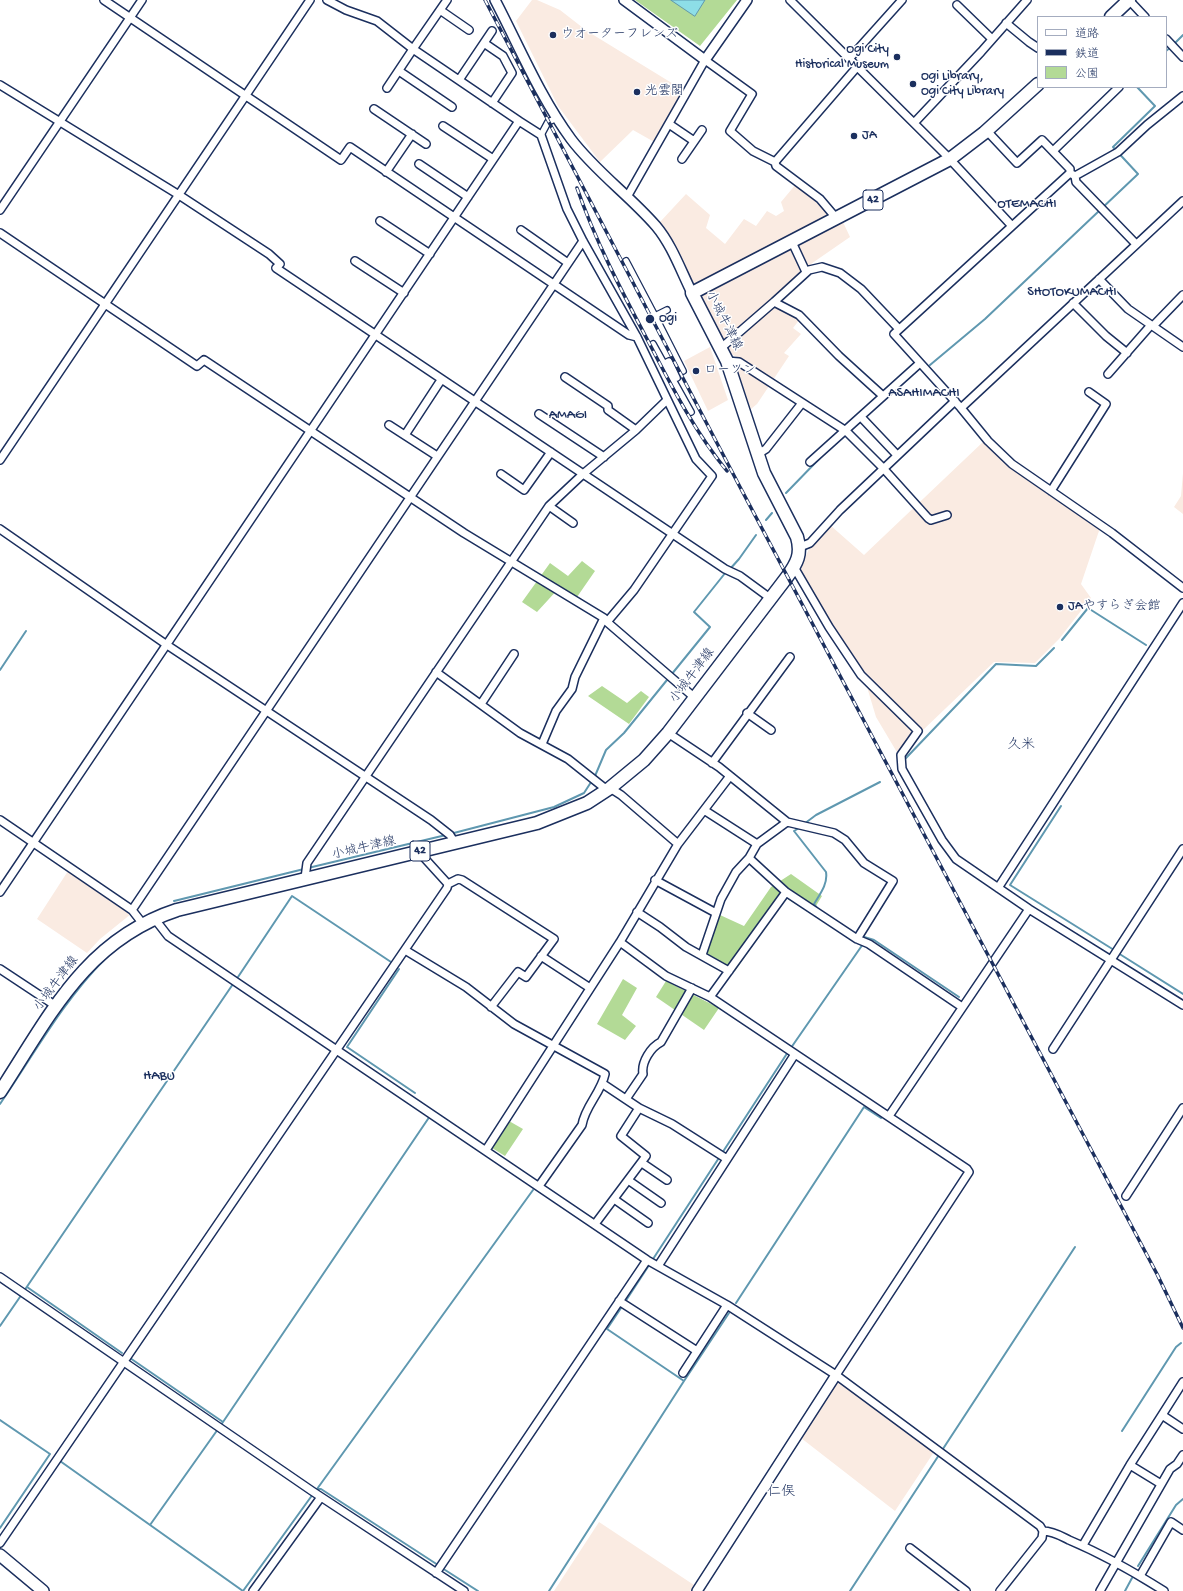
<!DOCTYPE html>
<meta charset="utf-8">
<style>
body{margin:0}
#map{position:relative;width:1183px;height:1591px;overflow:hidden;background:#fff;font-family:"Gochi Hand","Klee One",sans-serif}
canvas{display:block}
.legend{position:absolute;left:1037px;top:16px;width:130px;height:72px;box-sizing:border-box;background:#fff;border:1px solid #a4acbf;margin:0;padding:5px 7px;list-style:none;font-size:12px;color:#1b2f5e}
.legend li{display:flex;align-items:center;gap:8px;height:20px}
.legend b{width:20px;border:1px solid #a4acbf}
</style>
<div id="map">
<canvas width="1183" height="1591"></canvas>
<ul class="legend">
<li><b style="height:5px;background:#fff"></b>道路</li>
<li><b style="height:5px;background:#1b2f5e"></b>鉄道</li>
<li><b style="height:11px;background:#b3da96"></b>公園</li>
</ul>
</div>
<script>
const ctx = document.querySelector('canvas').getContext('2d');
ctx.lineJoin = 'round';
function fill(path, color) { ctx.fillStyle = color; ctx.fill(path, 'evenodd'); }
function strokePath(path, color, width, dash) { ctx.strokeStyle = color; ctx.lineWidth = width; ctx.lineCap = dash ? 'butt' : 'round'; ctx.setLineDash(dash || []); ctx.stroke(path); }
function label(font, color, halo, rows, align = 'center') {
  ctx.font = font + ' "Gochi Hand","Klee One",sans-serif'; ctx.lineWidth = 3; ctx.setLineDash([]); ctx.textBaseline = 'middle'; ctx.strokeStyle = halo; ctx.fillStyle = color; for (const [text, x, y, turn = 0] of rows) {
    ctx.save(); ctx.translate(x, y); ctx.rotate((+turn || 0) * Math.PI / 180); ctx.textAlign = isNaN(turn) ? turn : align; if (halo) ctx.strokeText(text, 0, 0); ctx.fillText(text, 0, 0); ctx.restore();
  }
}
const built = new Path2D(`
 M532,0H537L560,10L587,31L675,85L672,91L681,96L656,143L633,130L600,162L558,106L516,21Z
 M796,184L818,200L832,214L694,285L676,246L660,222L686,194L710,215L706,228L725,244L744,219L756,226L767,211L776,216L784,211L781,202Z
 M843,222L850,237L808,266L763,309L767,313L776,305L800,319L793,328L801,334L784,353L789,356L757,404L751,409L736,368L742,360L728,352L700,297Z
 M710,347L728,400L708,411L684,361Z
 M984,441L1009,466L1025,478L1100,528L1081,584L1091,598L1059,639L1035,663L994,662L898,754L876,717L867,687L839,649L803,592L799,571L809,549L830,525L864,555Z
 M1183,473V514L1174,507L1181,496Z
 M68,871L131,914L100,939L87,953L37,919Z
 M841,1382L934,1452L895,1511L801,1438L835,1385Z
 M599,1522L694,1585L690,1591H554Z`);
const green = new Path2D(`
 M635,0H737L700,46Z
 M582,561L595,571L577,597L559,588L537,612L522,602L550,563L568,576Z
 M602,686L627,703L641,691L649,697L629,724L588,696Z
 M791,874L822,896L811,914L786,898L735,971L705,954L720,915L744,926L771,887Z
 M623,979L637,988L622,1015L636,1026L625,1040L597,1024Z
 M666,981L719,1008L704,1030L656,997Z
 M509,1121L523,1129L505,1156L492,1148Z`);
const water = new Path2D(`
 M671,0H705L695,16Z`);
const stream = new Path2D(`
 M1174,44L1183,35
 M1166,51L1171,47
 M930,365L985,319L1138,174L1113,147L1155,106L1137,87
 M786,493L820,458
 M766,520L772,513
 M730,569L739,559L756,535
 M1062,640L1088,608L1146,645
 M0,670L26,631
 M906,758L996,664L1036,666L1054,648
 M1061,806L1010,885L1114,950
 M804,824L816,815L880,782
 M801,827L794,831L826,872C828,884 820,894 814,904L818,909
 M450,834L554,807L584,793L595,776L606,750L624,733L710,627L694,612L726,572
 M308,868L446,835
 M174,901L304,869
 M861,936L874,940L959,997
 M1118,953L1183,994
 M399,969L347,1047L415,1093
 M238,977L292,896L391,962
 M0,1104C33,1056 63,1001 104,960
 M27,1287L122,1353
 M24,1291L233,984
 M625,1302L786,1055L863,944
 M736,1303L864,1107L881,1118
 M0,1326L22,1294
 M130,1358L223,1422
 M684,1381L729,1313
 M0,1420L50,1454L0,1528
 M1122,1431L1176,1347L1181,1343
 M60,1461L243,1591
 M317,1489L533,1190
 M317,1489H321L438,1565
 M150,1525L223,1422L430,1116
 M1138,1566L1176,1505L1183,1499
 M442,1568L478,1591
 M243,1591L313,1494
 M549,1591L684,1381L607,1329L623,1305
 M850,1591L1075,1247
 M1125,1591L1132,1578`);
const pedestrian = new Path2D(`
 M541,135L548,122L557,118
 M626,261L655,316
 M667,310L655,316L683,371
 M653,344L691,412
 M669,367L667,362L669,361L677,378`);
const minor = new Path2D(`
 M104,0L341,160L350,147L629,335L637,337
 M327,0L346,10L377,21L413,49L387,88
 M447,0L413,49L519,121
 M790,0L946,155L1012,226
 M1129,0L1145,17
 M957,5L992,39
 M440,10L469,30
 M1006,23L1029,42L1038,48
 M1166,39L1183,57
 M484,43L503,56L512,73L492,103
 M849,59L902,0
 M399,71L452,107
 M459,80L492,31
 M0,85L179,195L269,254L280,264L276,268L725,569L740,576L770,598
 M1183,96L1147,125L1118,152L1075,176L1070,173L894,334L961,408L988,441L1012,464L1112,533L1183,588
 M374,109L426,144
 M914,123L981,52L1027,0
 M669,124L694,141
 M443,126L493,159
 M987,131L1017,163L1042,140L1070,169V173
 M1053,151L1119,87
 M682,159L702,130
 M775,162L857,67
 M419,164L468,197
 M386,172L412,134
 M1075,176L1076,182L1136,244
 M627,197L705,60L752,94L730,131L753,151L775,162L776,166L820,199L837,219
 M0,210L142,0
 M380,221L430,254
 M521,230L568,263
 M0,233L197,366L204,360L464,533L604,618
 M792,242L806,272
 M355,261L404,293
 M1099,279L1128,309L1183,347
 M774,302L799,315L839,356L883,396
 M1073,303L1106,336L1127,353
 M1153,326L1183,295
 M721,348L774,302L809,270L822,267L840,273L861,289L899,329
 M727,361L739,362L846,431L883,468L928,518L931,520L947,515
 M1108,374L1151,325
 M565,377L608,406V410L636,430
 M961,408L1183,201
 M539,414L604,457
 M861,417L897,455
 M389,425L437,456
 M405,435L441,380
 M758,454L766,449L802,403
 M0,460L310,0
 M810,462L920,363
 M501,474L524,490L551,452
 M1051,491L1106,404L1089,392
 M549,506L573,523
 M0,529L167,645L431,820L450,835L455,843
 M800,547L810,543L840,510L955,401
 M794,567L829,627L861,675L918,731L901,755L902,769L942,840L956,859L1029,909L1183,1005
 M607,622L695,698
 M436,672L520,733L568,759L607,790
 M481,704L514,654
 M747,713L771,730
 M668,733L719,767L787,822L834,833L845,840L864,863L893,881L857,939
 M712,763L790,657
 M704,810L757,844
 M0,820L132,910L143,924
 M678,844L730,776
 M749,858L786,892
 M305,878L307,863L549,506L583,474L636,430L667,400
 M655,880L716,913
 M448,884L458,879L462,880L554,939L526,977L518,972L491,1007
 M998,888L1183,603
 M0,892L519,121L541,135L567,209L583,241L637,337L696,459L712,476L634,590L607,622L604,618L575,677L572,689L556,711L542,744
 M132,910L583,241
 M637,912L660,927L686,947L729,971
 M154,918L168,936L647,1260L727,1305L836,1375L1040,1526L1043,1531L1042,1538L1000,1591
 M620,942L666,976L710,997L967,1169L969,1172L836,1375
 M405,950L466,987L514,1024L605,1074C601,1093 585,1106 582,1125L539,1186
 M702,955L721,899L736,872L749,858L757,844L787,822
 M541,956L590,988
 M0,969L56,1006
 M710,997L786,892L857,939L869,944L962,1007
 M1053,1049L1183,849
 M626,1099L643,1074C641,1062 651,1047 661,1042L692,988
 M639,1108L672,1124L727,1159
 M889,1116L1029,909
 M486,1150L620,942L678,844L621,795L610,788
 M642,1163L667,1180
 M628,1180L661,1203
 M1126,1196L1183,1108
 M614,1199L648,1223
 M595,1224L646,1156L621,1136L639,1108L603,1084
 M658,1266L795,1054
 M0,1277L312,1491L464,1591
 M619,1301L697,1351
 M683,1373L727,1305
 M1162,1415L1183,1382
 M1130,1465L1161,1484
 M1043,1531C1053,1531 1061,1536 1069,1540C1102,1554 1134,1572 1164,1591
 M0,1543L447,888L448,884L418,851
 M1083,1545L1130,1465L1162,1415L1183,1429
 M910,1548L966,1591
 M436,1573L647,1260
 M1140,1576L1171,1522L1183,1530
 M253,1591L321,1497
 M1100,1591L1170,1469L1177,1464L1183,1455`);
const tertiary = new Path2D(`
 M495,0C519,46 540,97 571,139C595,171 629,195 656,226C672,245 681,271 692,293
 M624,0L705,60L747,0
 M697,1591L836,1375`);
const secondary = new Path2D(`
 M0,1555L43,1591`);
const primary = new Path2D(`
 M1111,17L1129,0
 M0,1092C49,1017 85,940 177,910L537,823L587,803L610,788L644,760L668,733L787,577C797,563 802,554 797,537L764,473L727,361L692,293L950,159L984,133L1038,84`);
const rail = new Path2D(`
 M485,0L740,487L1157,1274L1183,1328
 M577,188C595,240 621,290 647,339C671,385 694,431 727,471`);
const markers = [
 [553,35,4,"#1b2f5e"],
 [897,57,4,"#1b2f5e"],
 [913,84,4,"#1b2f5e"],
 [637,92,4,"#1b2f5e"],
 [854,136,4,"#1b2f5e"],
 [650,319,5,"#1b2f5e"],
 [696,371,4,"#1b2f5e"],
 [1060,607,4,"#1b2f5e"]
];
const shields = [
 [873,200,20],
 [420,851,20]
];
const shieldNames = [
 ["42",873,200],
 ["42",420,851]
];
const poiNames = [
 ["ウオーターフレンズ",561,35],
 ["Ogi City",889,50,"right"],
 ["Historical Museum",889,65,"right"],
 ["Ogi Library,",921,77],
 ["Ogi City Library",921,92],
 ["光雲閣",645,92],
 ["JA",862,136],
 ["Ogi",659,319],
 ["ローソン",704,371],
 ["JAやすらぎ会館",1068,607]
];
const streetNames = [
 ["小城牛津線",723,321,63],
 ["小城牛津線",693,676,-53],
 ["小城牛津線",364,849,-13],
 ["小城牛津線",57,984,-53]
];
const neighbourhoodNames = [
 ["OTEMACHI",1027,205],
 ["SHOTOKUMACHI",1072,293],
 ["ASAHIMACHI",924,394],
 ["AMAGI",568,416],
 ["久米",1021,746],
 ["HABU",159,1077],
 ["仁俣",781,1493]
];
fill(built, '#faebe2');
fill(green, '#b3da96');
fill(water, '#8ddee7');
strokePath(water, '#5f98b0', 1);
strokePath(stream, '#5f98b0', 2);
strokePath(pedestrian, '#1b2f5e', 8);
strokePath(minor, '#1b2f5e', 10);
strokePath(tertiary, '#1b2f5e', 12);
strokePath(secondary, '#1b2f5e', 14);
strokePath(primary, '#1b2f5e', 15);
strokePath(pedestrian, '#fff', 5.5);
strokePath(minor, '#fff', 7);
strokePath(tertiary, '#fff', 9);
strokePath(secondary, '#fff', 11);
strokePath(primary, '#fff', 12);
strokePath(rail, '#1b2f5e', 3.5);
strokePath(rail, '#fff', 2, [6]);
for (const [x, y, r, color] of markers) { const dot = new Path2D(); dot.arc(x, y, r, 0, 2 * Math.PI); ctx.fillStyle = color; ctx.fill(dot); strokePath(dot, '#fff', 1.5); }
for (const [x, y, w] of shields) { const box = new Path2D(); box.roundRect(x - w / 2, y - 10, w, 20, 3); ctx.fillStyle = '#fff'; ctx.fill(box); strokePath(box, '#1b2f5e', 1); }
label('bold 12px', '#1b2f5e', null, shieldNames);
label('13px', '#1b2f5e', '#fff', poiNames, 'left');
label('13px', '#1b2f5e', '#fff', streetNames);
label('14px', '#1b2f5e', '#fff', neighbourhoodNames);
</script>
